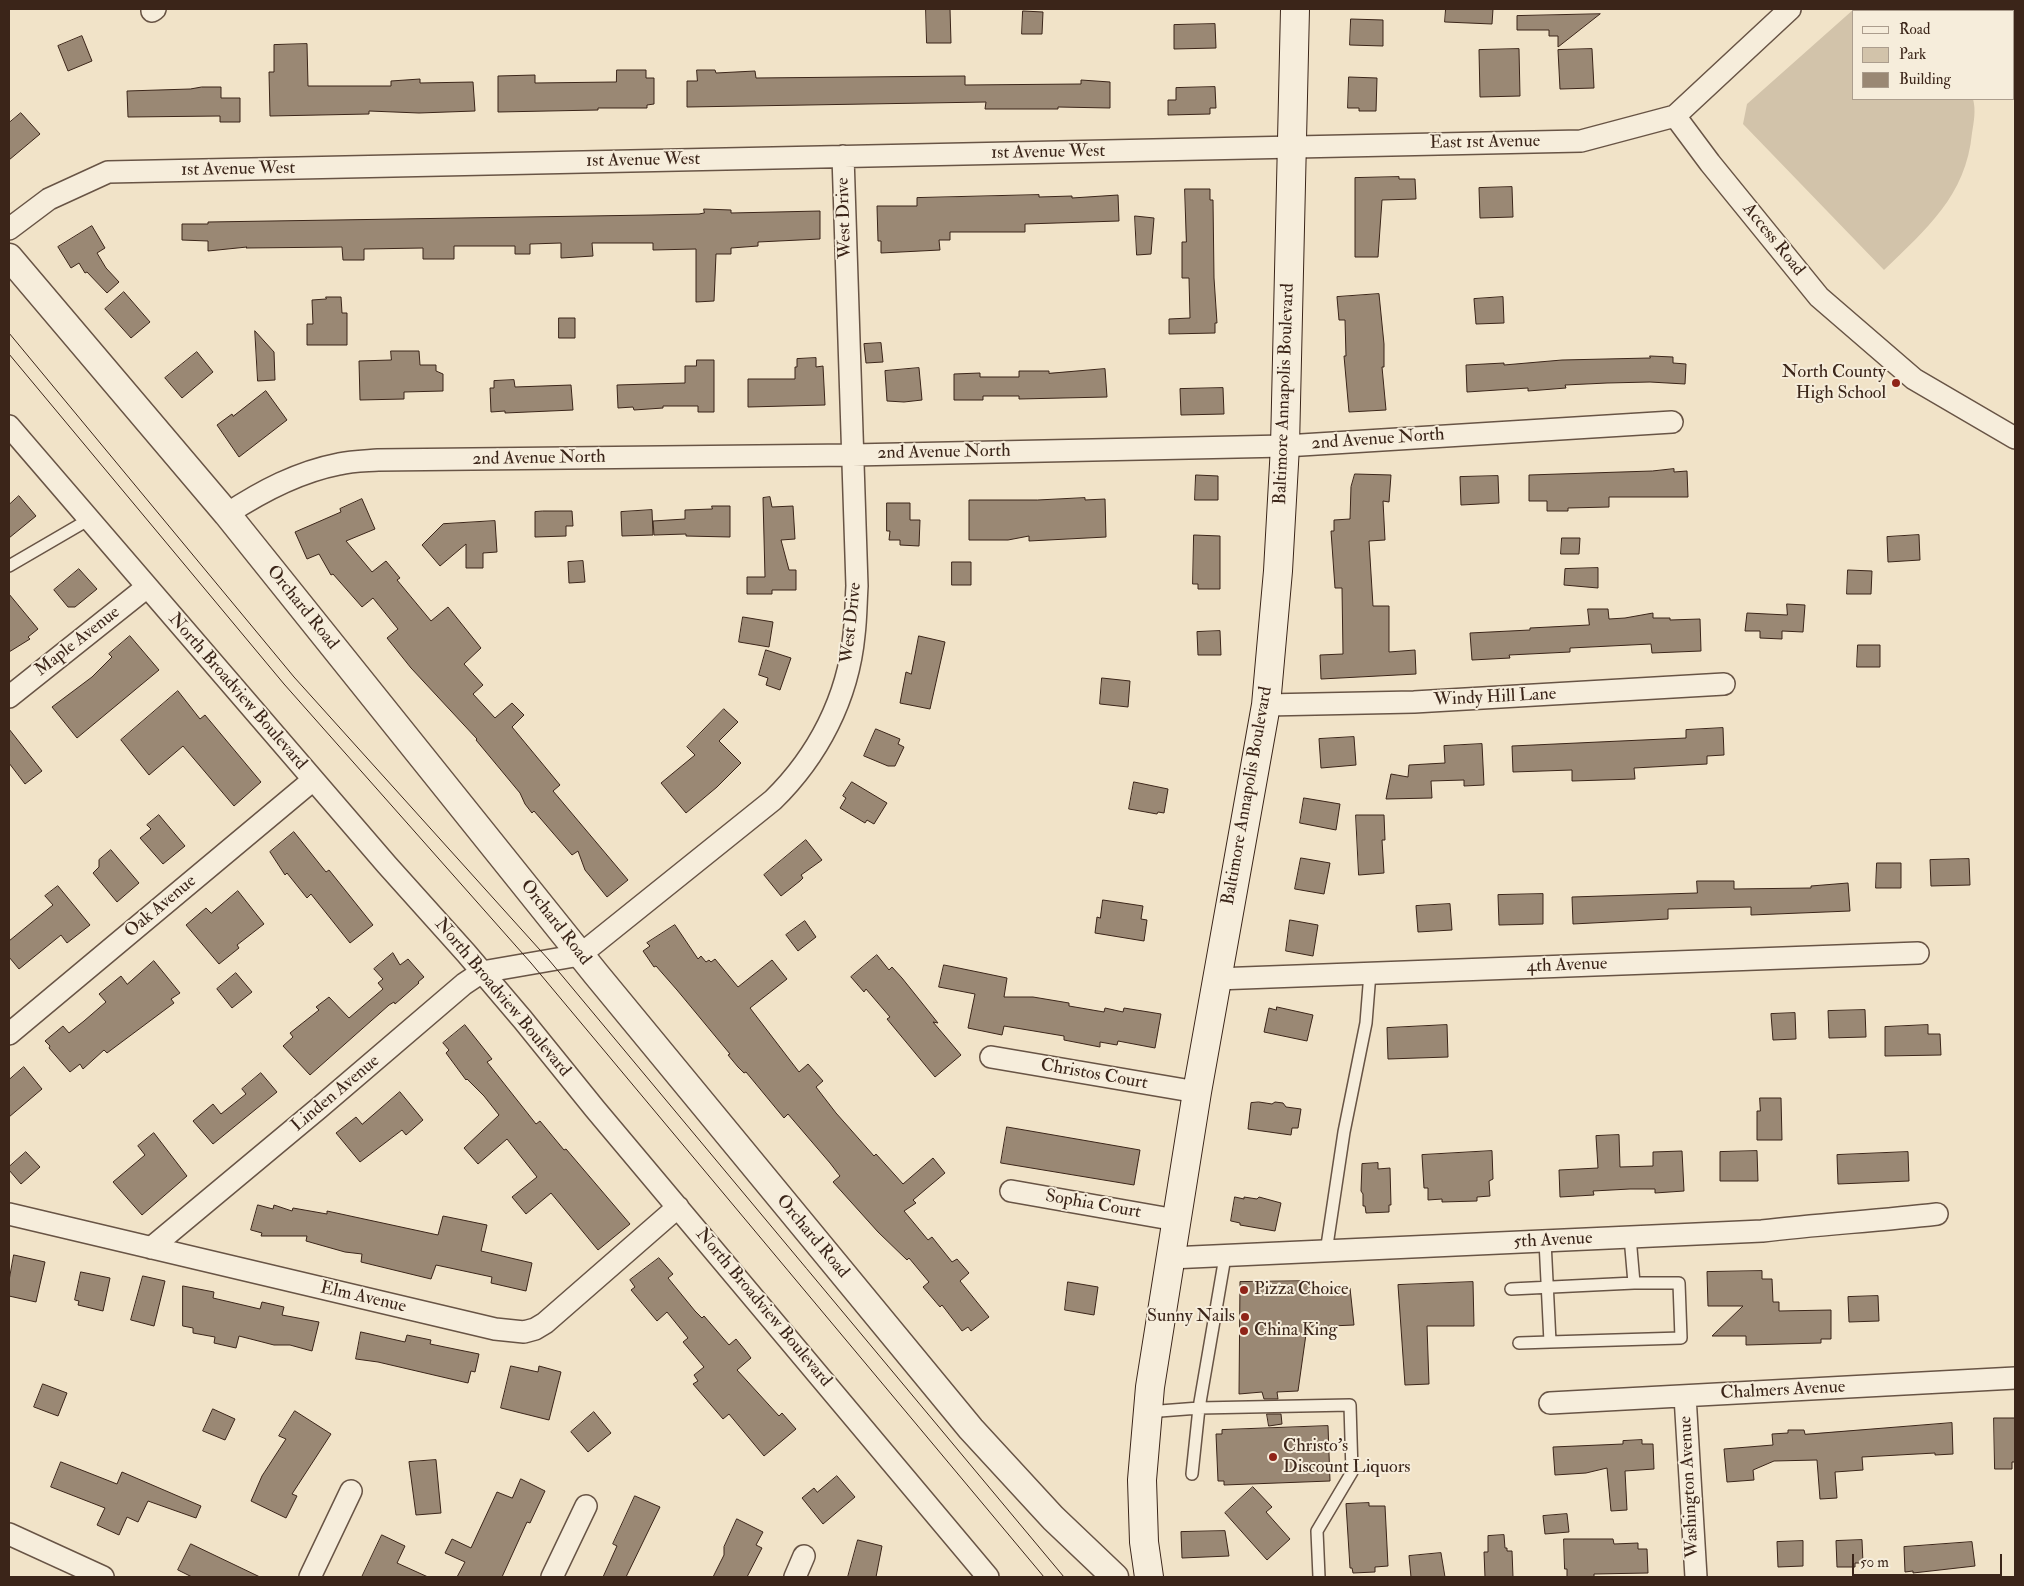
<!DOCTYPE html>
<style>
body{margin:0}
#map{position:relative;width:2024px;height:1586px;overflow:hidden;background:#f1e3c8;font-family:"IM FELL Double Pica",serif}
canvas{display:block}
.frame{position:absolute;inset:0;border:10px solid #3b2519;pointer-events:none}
.legend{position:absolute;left:1852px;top:10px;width:162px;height:90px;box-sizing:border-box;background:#f6eddb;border:1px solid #ab9d8d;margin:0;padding:6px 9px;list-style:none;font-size:15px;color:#3b2519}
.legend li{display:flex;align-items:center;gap:10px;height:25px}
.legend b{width:25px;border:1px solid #ab9d8d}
.scale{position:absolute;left:1852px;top:1554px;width:150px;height:22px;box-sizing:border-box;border:2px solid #3b2519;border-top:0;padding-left:6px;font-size:15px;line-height:18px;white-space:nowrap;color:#3b2519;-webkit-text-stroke:4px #f6eddb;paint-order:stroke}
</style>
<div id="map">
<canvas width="2024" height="1586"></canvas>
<div class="frame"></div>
<ul class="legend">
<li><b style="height:6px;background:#f6eddb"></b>Road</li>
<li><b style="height:14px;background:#d2c3aa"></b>Park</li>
<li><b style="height:14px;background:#9a8874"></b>Building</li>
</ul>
<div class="scale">50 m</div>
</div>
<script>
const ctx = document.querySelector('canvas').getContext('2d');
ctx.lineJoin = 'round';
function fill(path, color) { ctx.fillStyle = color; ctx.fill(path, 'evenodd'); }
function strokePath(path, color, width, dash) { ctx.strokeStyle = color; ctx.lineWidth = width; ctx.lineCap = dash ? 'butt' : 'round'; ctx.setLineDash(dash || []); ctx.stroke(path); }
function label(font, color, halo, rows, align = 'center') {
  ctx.font = font + ' "IM FELL Double Pica",serif'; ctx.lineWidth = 4; ctx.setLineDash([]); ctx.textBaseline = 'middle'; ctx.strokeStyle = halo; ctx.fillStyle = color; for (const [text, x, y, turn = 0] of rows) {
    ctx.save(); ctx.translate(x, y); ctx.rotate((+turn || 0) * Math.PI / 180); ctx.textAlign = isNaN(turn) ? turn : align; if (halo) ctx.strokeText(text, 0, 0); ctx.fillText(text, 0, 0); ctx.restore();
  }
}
const green = new Path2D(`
 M1854,9H1929L1931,11H1853V99H1973C1976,110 1974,121 1972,133C1966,196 1926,229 1884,270L1743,124L1747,104Z`);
const building = new Path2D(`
 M926,9H950L951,43H927Z
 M1446,9H1493L1492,24L1445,22Z
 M1023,11L1043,12L1042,34H1022Z
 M1600,14L1558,47V36H1549V30H1517V16Z
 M1351,19L1383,20V46L1350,45Z
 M1215,24L1216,48L1174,49V25Z
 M82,36L92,61L68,71L58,46Z
 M307,44L308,86H391V81L420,79V83L473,82L475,111L419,113L369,111V114L270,116L269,72H274V45Z
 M1519,49L1520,96L1480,97L1479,50Z
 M1592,49L1594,88L1560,89L1558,50Z
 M617,70H646V78H654V104L647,105V108H598V110L498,112V76L535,75V83L616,82Z
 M697,70H715L716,73L755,71L756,78L965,76V85L1081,84V80L1110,82V108L1058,107V109H985L986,102L687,107V81H697Z
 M1349,77L1377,78L1376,111H1359V108H1348Z
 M202,87H221V98H240V122H220V116L128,117L127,91L190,89Z
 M1215,87L1216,108H1210V114L1168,115V100H1176V88Z
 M21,113L40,134L9,160V123Z
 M1399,177V179H1415L1416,199L1382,200L1378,257H1355V178Z
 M1512,187L1513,217L1480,218L1479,188Z
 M1185,189H1210V200H1213L1214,278L1217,323H1215V333L1169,334V319L1190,318L1189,278H1182V242H1186Z
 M1039,195V197L1072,196V198L1118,195L1119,221L1025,224V232H950V240H939L940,250L881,253V241H878L877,206H917V198Z
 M704,209L731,210V213L820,211V239L758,242V246L731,248V254H716L714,301L696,302V249L653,250V243H592L593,256L561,258V243L530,244V254H515V246H454V259H423V248L364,249V260H343L342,247L246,248L247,247L208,251V241L182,240V224H208V222L652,215L699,214L704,213Z
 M1135,216L1154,218L1151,254L1137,255Z
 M92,226L105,248L97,253L106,268L119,282L107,293L87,272L85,273L79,263L71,268L58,247Z
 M124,292L150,322L131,338L105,309Z
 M1379,294L1384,344V367H1382L1386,410L1349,412L1344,356H1346L1345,320H1339L1337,297Z
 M326,297H341L342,313H347V345H307V324H313L312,300L326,299Z
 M1503,297L1504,323L1476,324L1474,299Z
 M559,318H575V338H559Z
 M255,331L274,352L275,380L258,381Z
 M881,343L883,362L866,363L864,344Z
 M391,351H419L420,365H436V371L443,374V391L404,392V399L360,400L359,361L391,360Z
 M197,352L213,372L182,398L165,378Z
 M1650,356L1673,357V363L1686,364L1685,384L1650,382L1607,383L1565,385L1566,388L1528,391V388L1467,392L1466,365L1504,363V365L1562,360L1650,358Z
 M816,358V367L823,366L825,405L748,407V379H795V367H797V359Z
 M697,360H714V412H698V406H663V408L634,410L633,407L618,408L617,385L685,383V366H696Z
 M919,368L922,400L904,402L887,401L885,371Z
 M1105,369L1107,397L1019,399V396H983V400H954V374L980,373V377H1019V371H1049V373Z
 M514,380L515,387L571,385L573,410L505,413V411L491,412L490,388H494V381Z
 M1223,388L1224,414L1181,415L1180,389Z
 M266,391L287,420L239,457L217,425L232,414L233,416Z
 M1674,469V472L1687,471L1688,497H1609V507L1568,508V511H1547V501H1529V475L1652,471Z
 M1355,474L1391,475L1389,502L1383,501L1385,540L1369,541L1373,606H1389V652L1415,650L1416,674L1321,679L1320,655L1343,654L1342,588H1335L1331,531H1334V520L1350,519L1351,487Z
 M1196,475L1218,476V500H1195Z
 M1498,476L1499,503L1461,505L1460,477Z
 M19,496L36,516L9,538V505Z
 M770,497L772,507L793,506L795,539L781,540L789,570H796V590H772V594H747V577H765L763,498Z
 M1085,498V500L1105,499L1106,537L1029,541V536L1008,540H969V500H1037Z
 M362,499L375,529L346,541L372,572L386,561L400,578L397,580L431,621L448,607L481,648L464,664L483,685L473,694L495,718L512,703L524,715L512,727L560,785L553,791L628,880L607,897L585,870L578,851L572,855L534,811L532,813L525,804L520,793L476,740L477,739L411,668L387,638L398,629L373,598L362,607L333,574L331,575L319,554L307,559L295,532L341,512L340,509Z
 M887,503H910V520H920L919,546L900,545V540H889L890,531H887Z
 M712,506H730V537L686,536V534L654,535L653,521L685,519V510L712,509Z
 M652,510L653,535L622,536L621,512Z
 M543,511H572L573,526H566V536L535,537V512Z
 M495,521L497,552L483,553V568H466V544L440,566L422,545L443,524Z
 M1194,535L1220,536V589H1198V584H1193Z
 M1919,535L1920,560L1888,562L1887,537Z
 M1562,538H1580L1579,554H1561Z
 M583,561L585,582L569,583L568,562Z
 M952,562H971V585H952Z
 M1598,568V588L1564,585L1565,569Z
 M79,569L97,589L75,607H68L54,590Z
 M1848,570L1872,571L1871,594H1847Z
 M9,594L38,629L28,637L30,639L9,652Z
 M1787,604L1805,605L1803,632L1782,631V639L1760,638V631H1745L1747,613L1787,615Z
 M1588,609H1608L1609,619L1625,618L1653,613V618H1670V620L1700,619L1701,651L1652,653L1651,644L1570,648V652L1509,655L1510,658L1472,660L1470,633L1530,630V628L1589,625Z
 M743,617L773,622L769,647L739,642Z
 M1220,631L1221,655H1198L1197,632Z
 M130,636L159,670L77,738L52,707L92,677L112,657L109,654Z
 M919,636L945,642L930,709L900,703L906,672L911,674Z
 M1858,645H1880V667H1857Z
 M766,650L791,658L780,690L766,685L768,678L759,675Z
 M1102,678L1130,681L1128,707L1100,704Z
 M178,691L200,719L205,715L261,782L234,806L183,746L149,775L121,740Z
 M724,709L738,722L719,741L741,763L717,787L686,813L661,783L695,755L687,747Z
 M1723,728L1724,755L1707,756V764L1634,768L1635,779L1572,781V770L1513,772L1512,746L1686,738V730Z
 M9,729L42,771L25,784L9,763Z
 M876,729L900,739L898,744L904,747L895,766H888L864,756Z
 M1354,737L1356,765L1321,768L1319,739Z
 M1482,744L1484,785L1464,786V780L1431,781L1432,798L1386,799L1391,774L1408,777L1409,765L1445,763L1444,746Z
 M852,782L887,803L874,824L867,820L865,823L840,808L846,798L843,796Z
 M1134,782L1168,789L1164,813L1158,812L1157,814L1129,809Z
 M1304,798L1340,804L1336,830L1300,823Z
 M159,815L185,846L163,864L140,838L151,829L147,825Z
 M1356,815H1384L1385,840H1382L1384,873L1359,875Z
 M294,832L326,872L329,870L373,925L350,943L311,894L307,898L287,873L285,875L270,852Z
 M806,840L822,860L801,875L803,878L800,881L781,896L764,875Z
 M111,850L139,883L117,902L93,873L99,867V860Z
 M1301,858L1330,863L1324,894L1295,889Z
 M1969,859L1970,885L1931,886L1930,860Z
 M1877,863H1901V888H1876Z
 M1697,881H1734V889L1811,888V886L1848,883L1850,911L1751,915V907L1668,909V919L1573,924L1572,897L1697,893Z
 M58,886L90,925L67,943L61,935L19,969L9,957V941L53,905L45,896Z
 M238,891L264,924L237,945L239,948L219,964L186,925L206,908L211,913Z
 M1543,894V924L1499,925L1498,895Z
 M1103,900L1143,906L1141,919L1147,920L1144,941L1095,933L1097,917L1100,918Z
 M1450,904L1452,930L1418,932L1416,906Z
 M1290,920L1318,925L1313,956L1286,951Z
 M805,921L816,937L798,951L786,935Z
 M675,925L698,959L701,956L706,962L709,960L711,962L715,959L738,987L772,960L787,979L750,1008L799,1072L808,1064L823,1081L816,1087L836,1113L874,1156L876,1154L903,1184L933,1158L945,1173L913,1200L916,1203L904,1211L928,1240L932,1237L952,1262L957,1259L969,1273L960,1281L989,1317L971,1331L968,1327L962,1331L942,1305L940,1307L923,1287L929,1282L909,1258L907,1260L878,1232L833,1182L840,1176L830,1163L788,1114L784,1118L746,1072L744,1073L738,1067L728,1055L730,1054L677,990L656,966L654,967L643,951L650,946L647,943Z
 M393,953L400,965L408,959L424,977L418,982L419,983L395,1004L394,1002L389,1005L310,1075L283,1046L293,1037L290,1033L319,1010L316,1007L329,997L349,1018L383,989L378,983L383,979L374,969Z
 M877,955L889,970L892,967L902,978L938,1023L933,1022L961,1055L935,1077L887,1019L890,1017L866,989L864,992L851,977Z
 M154,961L180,993L171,999L174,1003L107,1053L104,1050L83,1069L80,1064L70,1072L49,1048L50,1046L45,1041L63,1026L69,1033L84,1021L106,1002L99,994L121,976L127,984Z
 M944,965L1007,978L1004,997H1033L1069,1003V1006L1104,1012L1105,1008L1123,1012L1124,1008L1161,1014L1155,1048L1118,1041L1117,1045L1100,1042V1047L1064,1040V1036L1004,1026L1002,1035L968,1028L975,994L939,987Z
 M236,973L252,992L232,1008L217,989Z
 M1277,1007L1313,1015L1307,1041L1264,1032L1269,1008L1276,1010Z
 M1865,1010L1866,1037L1829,1038L1828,1011Z
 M1795,1013L1796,1039L1773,1040L1771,1014Z
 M465,1025L492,1059L487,1062L536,1124L540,1121L564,1150L566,1149L630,1224L598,1250L551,1193L526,1214L512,1197L537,1177L507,1139L478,1164L464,1148L499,1115L484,1096L467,1079L466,1080L446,1053L449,1050L443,1043Z
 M1447,1025L1448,1057L1388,1059L1387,1028Z
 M1928,1025V1034H1940L1941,1055L1885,1056V1027Z
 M24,1067L42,1089L9,1117V1080Z
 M261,1073L277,1092L213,1144L193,1121L213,1104L221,1114L246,1094L242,1089Z
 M400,1092L423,1120L406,1135L402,1130L360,1162L336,1133L356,1117L362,1124Z
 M1760,1098H1781L1782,1140H1757V1111H1760Z
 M1259,1102L1272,1104L1275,1102L1283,1103L1286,1107L1301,1109L1298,1128H1292L1291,1135L1248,1129L1251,1103Z
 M1007,1127L1140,1150L1134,1185L1001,1163Z
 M154,1133L187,1176L142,1215L113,1182L145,1155L138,1146Z
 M1619,1135L1620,1167L1653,1166V1152L1682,1151L1684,1191L1655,1193V1189H1630L1593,1191L1594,1195L1560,1197L1559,1170L1598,1168L1596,1136Z
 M1492,1151L1493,1179L1489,1181L1490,1196L1477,1197V1201L1442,1202V1199L1428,1200V1188H1424L1422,1155Z
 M1757,1151L1758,1181H1720V1152Z
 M26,1152L40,1167L21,1184L9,1170V1167Z
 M1908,1152L1909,1181L1838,1184L1837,1155Z
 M1378,1163V1169L1390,1168L1391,1205H1389V1212L1366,1213L1365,1206H1363V1194L1361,1191L1362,1164Z
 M1235,1197L1244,1199V1197L1257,1199L1259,1197L1281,1203L1275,1231L1240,1225V1223L1231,1221Z
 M258,1205L273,1209L274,1205L292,1211L293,1208L327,1214V1211L438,1235L443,1216L487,1225L481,1251L532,1263L526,1291L491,1283L492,1277L436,1265L431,1279L361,1262L362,1254L345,1252L306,1241L307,1236H261L262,1233L251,1230Z
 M14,1255L45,1262L36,1302L9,1296V1281Z
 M659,1258L673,1274L668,1278L695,1311L702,1318L704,1316L729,1345L736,1339L745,1350L751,1358L737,1370L779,1416L782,1413L796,1429L764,1456L729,1414L723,1419L693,1384L698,1381L694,1375L704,1367L683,1342L688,1338L667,1312L657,1321L631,1290L635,1287L630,1280Z
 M1762,1271V1279H1772L1773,1302H1779V1311L1831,1310V1339H1821V1343L1746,1345V1336H1712L1743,1306H1708L1707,1272Z
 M81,1272L110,1278L103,1311L78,1305L79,1301L75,1300Z
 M143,1276L165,1281L154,1326L131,1320Z
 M1314,1281L1312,1290L1350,1288L1354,1325L1307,1327L1298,1391L1277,1392L1278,1399H1264L1262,1392L1239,1394L1240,1282Z
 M1068,1282L1098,1287L1094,1315L1065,1310Z
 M1473,1282L1474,1326H1427L1429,1384L1405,1385L1398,1285Z
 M183,1286L214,1292L213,1298L260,1309L262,1302L284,1307L282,1315L319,1322L312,1351L290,1345H274L239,1336L236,1348L214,1343L215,1337L193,1333V1328L183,1326Z
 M1878,1296L1879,1321L1849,1322L1848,1297Z
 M361,1332L405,1342L407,1335L431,1340L430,1344L479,1354L475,1372L471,1371L468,1383L378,1362L356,1359Z
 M511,1366L538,1372L539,1366L561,1372L549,1420L501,1408Z
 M43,1384L67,1393L58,1416L34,1407Z
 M213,1409L235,1419L225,1440L203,1431Z
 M295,1411L331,1434L292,1494L297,1496L286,1518L251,1501L262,1476L286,1439L279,1436Z
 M594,1412L611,1433L588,1452L571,1432Z
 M1267,1414H1281L1282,1424L1269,1426Z
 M1994,1418H2015V1462H2012V1469H1995Z
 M1952,1423L1953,1454L1935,1455V1453L1862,1457L1863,1470L1835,1472L1837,1498L1820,1499L1817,1460L1774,1461L1753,1470L1754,1480L1727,1482L1724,1449L1773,1445L1772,1434L1788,1433V1430H1804L1805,1434Z
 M1328,1426L1330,1481L1224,1485V1481H1218L1216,1434H1222V1430Z
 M1642,1440V1444H1653L1654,1469L1625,1471L1627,1510L1611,1511L1607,1468L1586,1473L1555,1475L1553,1447L1623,1444V1441Z
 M436,1460L441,1513L416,1515L409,1462Z
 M61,1462L117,1484L122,1472L201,1506L196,1518L148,1501L138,1522L127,1517L119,1535L97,1525L105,1508L51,1487Z
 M837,1476L855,1497L823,1524L802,1498L814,1488L817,1492Z
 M521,1479L545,1491L530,1523L527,1522L502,1577H457L465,1562L445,1553L452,1539L471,1548L497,1492L512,1498Z
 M1253,1487L1272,1507L1266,1512L1290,1539L1267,1560L1225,1513Z
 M635,1496L660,1507L626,1577H603L617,1546L613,1544Z
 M1369,1503V1506H1385L1388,1566L1375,1567V1572L1353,1573L1352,1568H1350L1346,1504Z
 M1567,1514L1569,1532L1545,1534L1543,1516Z
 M737,1519L763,1532L756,1545L762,1548L747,1577H713L724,1555V1547Z
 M1225,1531L1229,1556L1182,1558L1181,1532Z
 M382,1535L405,1546L397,1563L428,1577H362Z
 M1504,1535L1505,1548H1507V1551H1512L1513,1577H1485L1484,1552H1488V1536Z
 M1564,1539H1613L1614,1544L1638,1543V1549H1647L1648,1573L1594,1574V1577H1567V1569H1565Z
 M858,1540L882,1546L876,1577H848Z
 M1862,1540L1863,1563H1855V1567H1837L1836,1541Z
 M1803,1541V1566L1778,1567L1777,1542Z
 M1972,1542L1975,1566L1913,1573V1571L1905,1572L1904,1547Z
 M191,1544L260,1577H192L178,1570Z
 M1441,1553L1445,1577H1411L1409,1556Z`);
const service = new Path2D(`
 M9,566L88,520
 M1545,1241L1550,1342L1681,1338L1679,1283H1634L1630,1237
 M1326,1252L1344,1132L1366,1023L1370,973
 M1511,1289L1634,1283
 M1519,1343L1550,1342
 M1147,1412L1199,1408L1225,1257
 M1192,1474L1199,1408L1350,1405L1352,1472L1317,1531L1319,1577`);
const minor = new Path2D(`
 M1790,9L1675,116L1710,163L1819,297L1914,379L2015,438
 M152,11L155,9
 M9,229L49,199L108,172L1581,141L1675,116
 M9,426L387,865L466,953L523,1020L595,1109L988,1577
 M227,514C262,491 298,472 339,464C352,461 365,461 378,460L852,455L1285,446L1672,422
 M9,697L147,587
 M1266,705L1414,702L1724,684
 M1216,979L1918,953
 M9,1034L313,780
 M991,1057L1197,1092
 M1011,1191L1176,1220
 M9,1214L495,1329L524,1332L535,1329L545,1323L678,1207
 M151,1248L319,1108L464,984L482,972L580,955L773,800C818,756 848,698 854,635C856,619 856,602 857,586L843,156
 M1170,1258L1762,1231C1820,1224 1878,1221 1937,1214
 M1685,1396L1696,1577
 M1550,1403L2015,1378
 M9,1534L103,1577
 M310,1577L351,1491
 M552,1577L586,1506
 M795,1577L804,1556`);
const tertiary = new Path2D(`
 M9,257L227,514L596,974L971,1429L1053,1518L1115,1577`);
const secondary = new Path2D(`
 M1149,1577L1144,1542L1142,1480L1150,1387L1197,1092L1266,705L1278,571L1285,446L1295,9`);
const tram = new Path2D(`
 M9,333L294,677L549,960L1064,1577
 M9,354L284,684L531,963L1044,1577`);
const markers = [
 [1896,383,5,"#8f2418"],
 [1244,1290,5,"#8f2418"],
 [1245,1317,5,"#8f2418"],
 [1244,1331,5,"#8f2418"],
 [1273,1457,5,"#8f2418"]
];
const streetNames = [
 ["East 1st Avenue",1485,143,-1],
 ["1st Avenue West",1048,153,-1],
 ["1st Avenue West",643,161,-1],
 ["1st Avenue West",238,170,-1],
 ["West Drive",845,218,-92],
 ["Access Road",1773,240,51],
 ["Baltimore Annapolis Boulevard",1285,394,-88],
 ["2nd Avenue North",1378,440,-4],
 ["2nd Avenue North",944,453,-1],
 ["2nd Avenue North",539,459,-1],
 ["Orchard Road",302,608,51],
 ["West Drive",852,623,-84],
 ["Maple Avenue",78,642,-38],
 ["North Broadview Boulevard",237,692,49],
 ["Windy Hill Lane",1495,698,-3],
 ["Baltimore Annapolis Boulevard",1248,796,-80],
 ["Oak Avenue",161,907,-40],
 ["Orchard Road",555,923,52],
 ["4th Avenue",1567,966,-2],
 ["North Broadview Boulevard",502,998,50],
 ["Christos Court",1094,1075,10],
 ["Linden Avenue",336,1094,-40],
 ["Sophia Court",1093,1205,10],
 ["Orchard Road",812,1237,50],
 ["5th Avenue",1553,1241,-3],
 ["Elm Avenue",363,1298,13],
 ["North Broadview Boulevard",763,1308,50],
 ["Chalmers Avenue",1783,1391,-3],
 ["Washington Avenue",1690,1487,-93]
];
const poiNames = [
 ["North County",1886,373,"right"],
 ["High School",1886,394,"right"],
 ["Pizza Choice",1254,1290],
 ["Sunny Nails",1235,1317,"right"],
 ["China King",1254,1331],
 ["Christo's",1283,1447],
 ["Discount Liquors",1283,1468]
];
fill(green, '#d2c3aa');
fill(building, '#9a8874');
strokePath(building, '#3b2519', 1);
strokePath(service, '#685445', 14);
strokePath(minor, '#685445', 24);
strokePath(tertiary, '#685445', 29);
strokePath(secondary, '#3b2519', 30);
strokePath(service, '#f6eddb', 11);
strokePath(minor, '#f6eddb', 21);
strokePath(tertiary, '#f6eddb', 26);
strokePath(secondary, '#f6eddb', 28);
strokePath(tram, '#3b2519', 1);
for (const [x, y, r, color] of markers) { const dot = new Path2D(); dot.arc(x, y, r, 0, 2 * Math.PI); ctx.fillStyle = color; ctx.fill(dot); strokePath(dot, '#f6eddb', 2); }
label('18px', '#3b2519', '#f6eddb', streetNames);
label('18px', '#3b2519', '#f6eddb', poiNames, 'left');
</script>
